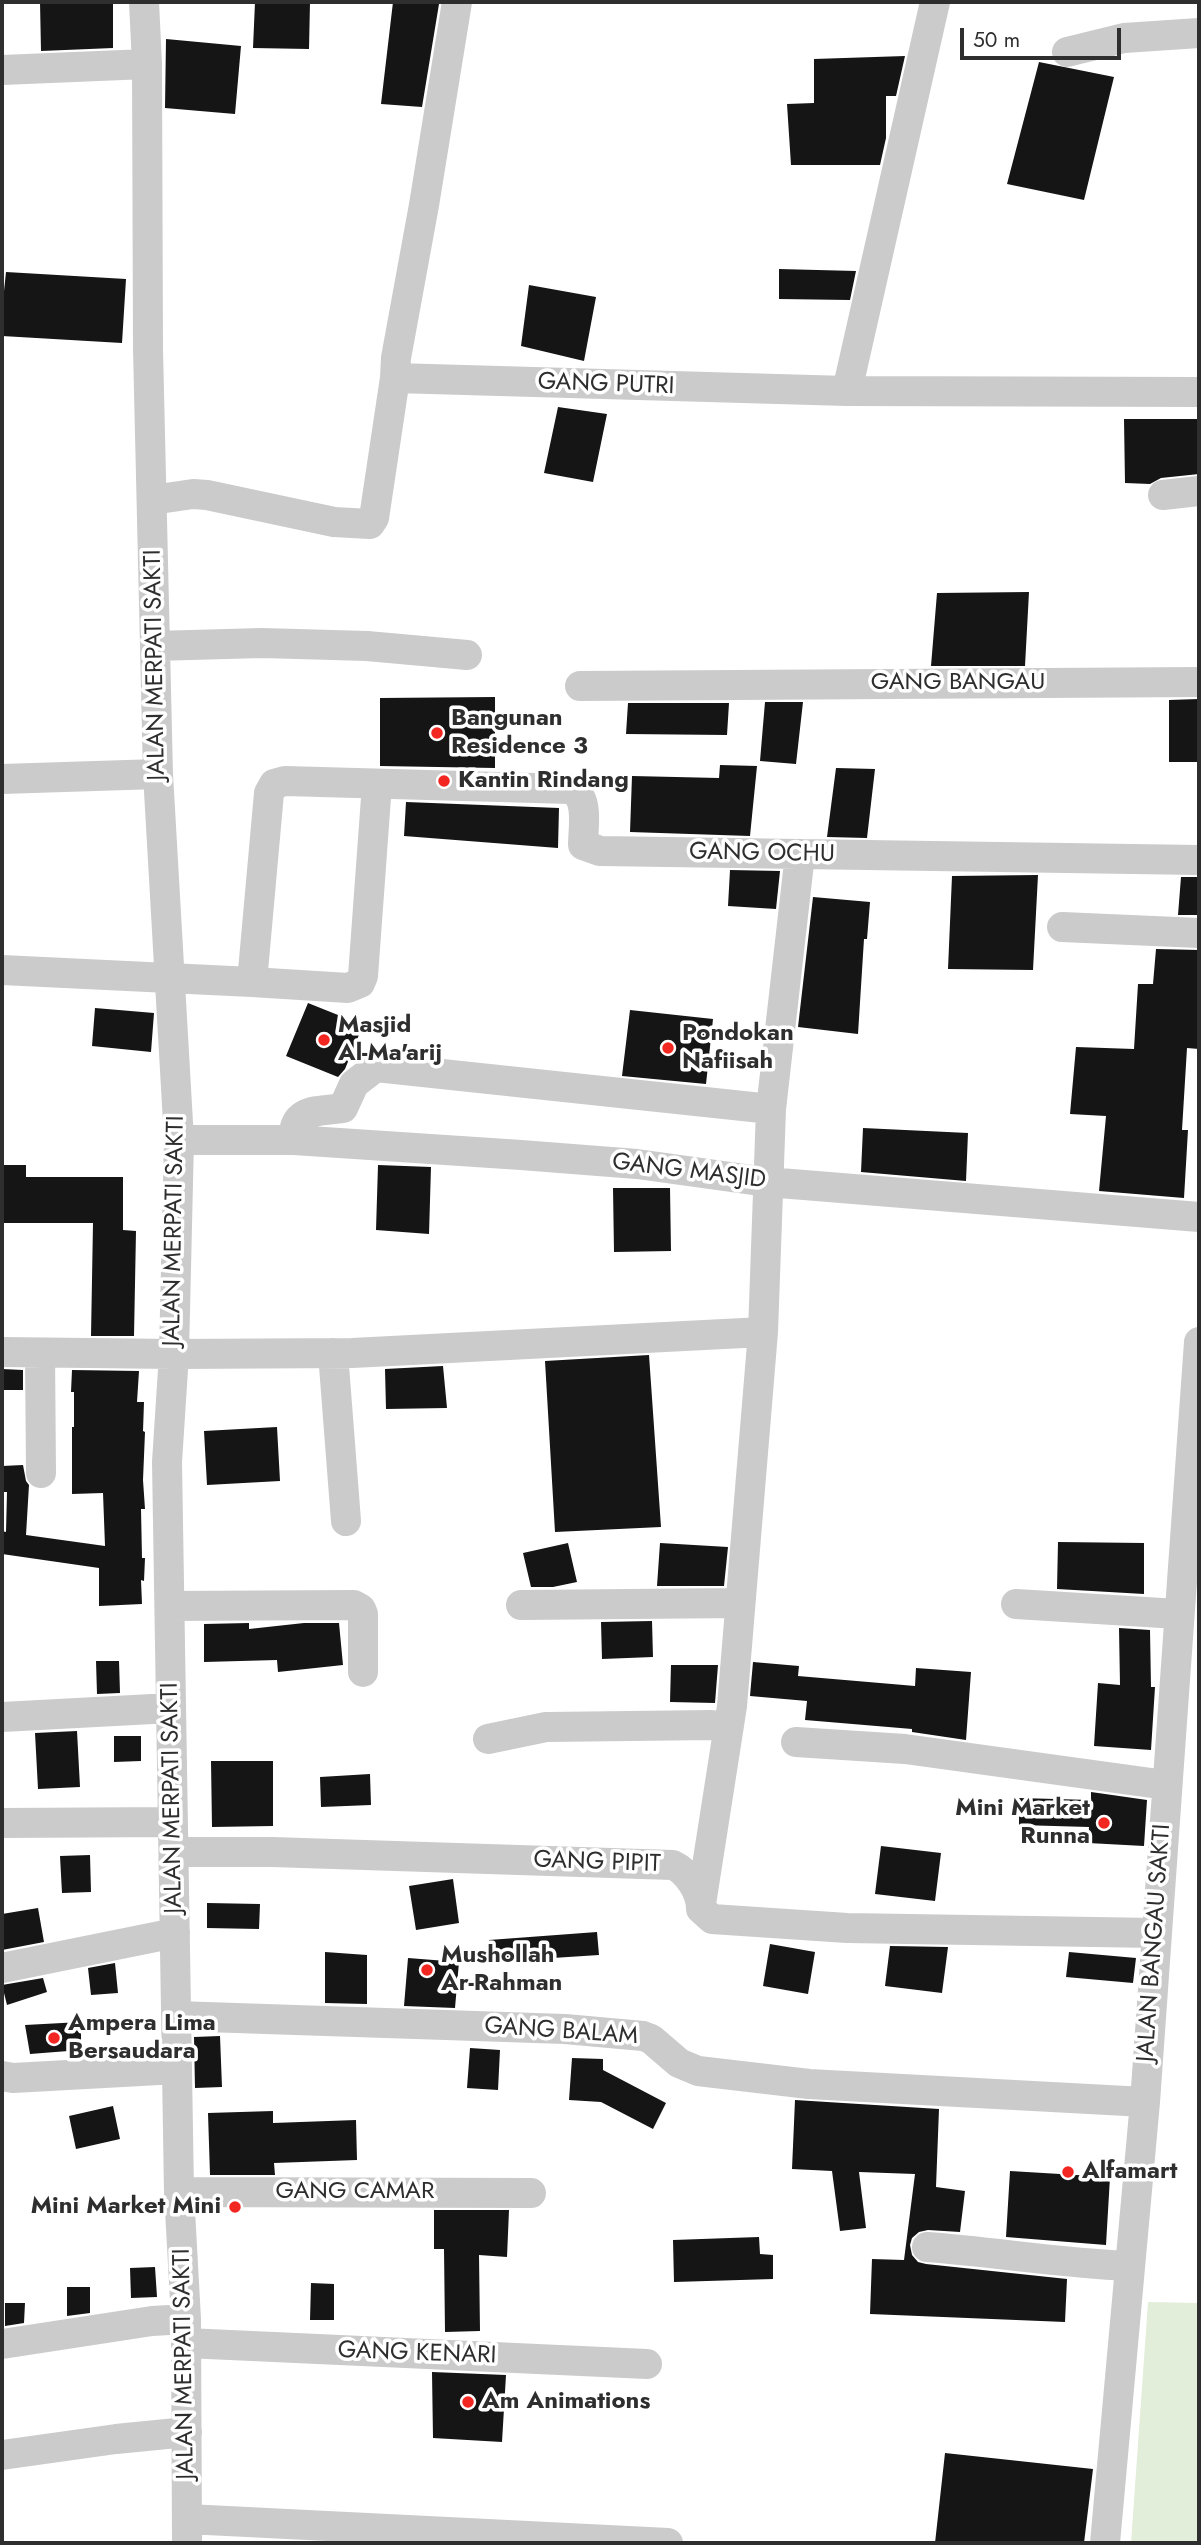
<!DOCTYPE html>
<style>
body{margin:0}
#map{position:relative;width:1201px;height:2545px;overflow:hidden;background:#fff;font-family:Jost,sans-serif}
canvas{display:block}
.frame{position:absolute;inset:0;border:4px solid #2e2e2e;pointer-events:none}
.scale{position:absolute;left:960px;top:28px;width:161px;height:32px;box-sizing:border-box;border:4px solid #2e2e2e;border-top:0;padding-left:9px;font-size:21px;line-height:24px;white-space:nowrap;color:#2e2e2e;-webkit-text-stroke:5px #fff;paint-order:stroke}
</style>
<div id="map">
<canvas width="1201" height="2545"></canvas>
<div class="frame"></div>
<div class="scale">50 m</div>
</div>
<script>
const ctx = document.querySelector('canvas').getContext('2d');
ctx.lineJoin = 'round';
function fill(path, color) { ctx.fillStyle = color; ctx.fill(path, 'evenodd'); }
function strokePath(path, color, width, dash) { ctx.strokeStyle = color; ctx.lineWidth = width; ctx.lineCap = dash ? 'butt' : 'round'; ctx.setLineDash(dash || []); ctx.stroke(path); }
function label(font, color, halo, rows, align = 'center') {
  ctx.font = font + ' Jost,sans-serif'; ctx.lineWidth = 7; ctx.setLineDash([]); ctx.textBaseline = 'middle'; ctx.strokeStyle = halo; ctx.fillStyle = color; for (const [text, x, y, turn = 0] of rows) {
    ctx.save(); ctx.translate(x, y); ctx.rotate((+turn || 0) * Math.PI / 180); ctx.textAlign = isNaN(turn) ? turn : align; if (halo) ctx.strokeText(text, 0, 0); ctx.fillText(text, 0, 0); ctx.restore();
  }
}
const green = new Path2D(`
 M1148,2302L1199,2303V2543H1131Z`);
const building = new Path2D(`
 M40,2H113V48L41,51Z
 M255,2H310L309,49L253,48Z
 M393,2L439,4L422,107L381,104Z
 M166,39L241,46L235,114L165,108Z
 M905,56L896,96H886V138L880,165H791L787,104L814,103V59Z
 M1039,62L1114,77L1084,200L1007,184Z
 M779,269L856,271L850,300L779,299Z
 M6,272L126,279L122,343L2,336V310Z
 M529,285L596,297L584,361L521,346Z
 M558,407L607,414L593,482L544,473Z
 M1124,419H1199V474L1161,478L1150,484L1125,483Z
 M1029,592L1025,666H931L937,593Z
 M495,697V768L380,766V698Z
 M1199,699V762H1169V700Z
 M765,702H803L796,764L760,761Z
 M628,703H729L727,735L626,734Z
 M720,765L757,766L750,836L630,832L632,776L719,778Z
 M836,768L875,769L867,838L827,837Z
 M406,802L559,808L558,848L404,836Z
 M730,870L780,871L776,909L728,906Z
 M1038,875L1033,970L948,969L952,876Z
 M1181,877H1199V915H1178Z
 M813,897L870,902L867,939H864L858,1034L798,1027Z
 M1156,949L1199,950V1049L1187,1048L1182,1130H1188L1184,1198L1099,1191L1106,1116L1070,1114L1076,1047L1134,1049L1138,984H1153Z
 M308,1003L363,1025L345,1069L338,1077L286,1056Z
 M95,1008L154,1013L151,1052L92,1046Z
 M630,1010L713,1019L706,1084L622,1076Z
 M863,1128L968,1133L966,1181L861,1172Z
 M2,1165H26V1177H123V1230L136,1231L134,1336H91L93,1223H2Z
 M378,1165L431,1167L429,1234L376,1230Z
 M613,1188H670L671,1251L614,1252Z
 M649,1355L661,1527L555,1532L545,1361Z
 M443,1366L447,1408L386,1409L385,1369Z
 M2,1369L23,1370V1390H2Z
 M72,1370L139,1371L137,1402H144L143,1431L145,1432L143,1480L145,1509H141L142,1558H145L144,1581L141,1580L142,1604L99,1606V1568L2,1554V1531L6,1532L7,1492H2V1466L23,1465L26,1481L29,1485L26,1535L105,1546L103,1493L72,1494V1427H74V1392H71Z
 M277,1427L280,1481L207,1485L204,1431Z
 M1058,1542L1144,1543V1594L1057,1589Z
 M568,1543L577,1582L553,1587H531L523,1553Z
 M660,1543L728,1547L724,1586H657Z
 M652,1621L653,1657L602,1659L601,1622Z
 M249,1623V1629L304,1623H339L343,1665L278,1672L277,1660L204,1662V1624Z
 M1119,1628L1150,1630L1151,1687H1155L1151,1750L1094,1746L1098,1683L1120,1685Z
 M96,1661H119L120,1693L97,1694Z
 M753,1662L799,1666L798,1676L915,1686L916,1668L971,1672L966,1740L912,1732V1729L805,1720L807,1701L750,1696Z
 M671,1665H718L715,1703L670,1702Z
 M77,1731L80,1787L38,1789L35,1733Z
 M114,1736H141V1761L114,1762Z
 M211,1761H273V1826L212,1827Z
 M370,1774L371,1805L321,1807L320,1777Z
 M1091,1792L1147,1800L1144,1846L1088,1843L1089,1827L1019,1825V1798L1091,1800Z
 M881,1846L941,1853L935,1901L875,1894Z
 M90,1855L91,1892L62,1893L60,1856Z
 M453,1879L459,1923L416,1930L409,1886Z
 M207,1903L260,1904L259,1929L207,1928Z
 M38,1908L44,1942L2,1950V1914Z
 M597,1932L599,1955L491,1962L489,1940Z
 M770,1944L815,1952L808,1994L763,1986Z
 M890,1946L948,1947L942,1993L885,1986Z
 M325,1952L367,1955V2004L325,2003Z
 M1069,1952L1136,1958L1133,1983L1066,1977Z
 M408,1958L459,1962L455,2008L404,2006Z
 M115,1963L118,1993L91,1995L88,1968Z
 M43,1978L47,1992L7,2005L2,1985Z
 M81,2022V2050L30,2054L25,2025Z
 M220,2036L222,2087L195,2088L194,2037Z
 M470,2048L500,2050L498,2090L467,2088Z
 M572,2058L603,2059V2070L666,2103L653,2129L601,2102L569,2100Z
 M795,2100L939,2109L936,2187L965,2191L960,2232L928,2230L919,2232L912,2238L910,2245L912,2255L918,2262L926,2264L1067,2279L1065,2322L870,2314L872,2259L904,2260L915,2174L859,2172L866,2228L840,2231L832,2171L792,2169Z
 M113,2106L120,2139L76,2149L69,2116Z
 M273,2111V2123L356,2120L357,2160L274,2163L275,2175H210L208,2113Z
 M1010,2171L1110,2177L1106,2245L1006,2237Z
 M434,2210H509L507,2257L479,2255L480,2331L445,2332L444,2249H434Z
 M759,2237L760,2254L773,2255V2279L674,2282L673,2240Z
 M155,2267L157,2297L131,2298L130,2268Z
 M311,2283L334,2284V2320H310Z
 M67,2287H90V2313L67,2316Z
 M5,2303H25L24,2323L5,2326Z
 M432,2372L506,2375L502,2442L433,2438Z
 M945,2453L1093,2469L1084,2543H935Z`);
const minor = new Path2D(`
 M144,2L147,64
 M457,2L424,205L396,358L395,378L847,391L1199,392
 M1067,52L1124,38L1199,33
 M2,70L147,64L148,349L158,774L179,1140L174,1354L167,1462L179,2192L186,2319L187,2543
 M847,391L935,2
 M1163,495L1199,491
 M152,500L193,494L207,495L334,522L370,524L374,518L395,378
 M155,646L262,643L367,646L467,655
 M580,686L1199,682
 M2,779L158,774
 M1062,927L1199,933
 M2,970L252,982L269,793L274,784L285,781L570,789C590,796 583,827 583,845L600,851L1199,860
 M252,982L348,988L360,983L363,976L377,784
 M179,1140H294L521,1155L637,1164L767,1182L1199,1217
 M294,1140C292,1107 319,1112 343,1108L354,1084L376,1067L771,1109
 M2,1352L174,1354L352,1353L763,1332
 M40,1353L41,1473
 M333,1353L346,1521
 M1016,1604L1178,1614
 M521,1605L740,1603
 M170,1606L354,1605L361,1609L363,1614V1672
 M2,1717L171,1708
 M488,1739L546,1727L712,1725L728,1729
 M796,1742L905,1749L1166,1785
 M2,1823L173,1822
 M174,1852H272L673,1865C688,1872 701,1892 701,1909L712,1919L847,1928L1156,1933
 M701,1904L732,1706L763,1332L771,1109L800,854
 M2,1968L175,1933
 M176,2016L565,2029L643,2036L651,2039L679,2063L698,2071L809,2084L1145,2102
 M2,2076L13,2078L177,2069
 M179,2192L531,2193
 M927,2247C994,2252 1061,2263 1129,2266
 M186,2343L647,2364
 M2,2344L152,2321L186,2319
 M2,2455L116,2439L187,2432
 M187,2519L668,2543
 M1105,2543L1145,2102L1199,1342`);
const markers = [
 [437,733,7,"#f32722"],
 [444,781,7,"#f32722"],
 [324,1040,7,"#f32722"],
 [668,1048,7,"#f32722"],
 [1104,1823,7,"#f32722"],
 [427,1970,7,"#f32722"],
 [54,2038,7,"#f32722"],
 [1068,2172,7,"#f32722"],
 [235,2207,7,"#f32722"],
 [468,2402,7,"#f32722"]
];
const streetNames = [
 ["GANG PUTRI",606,385,2],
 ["JALAN MERPATI SAKTI",156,665,-91],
 ["GANG BANGAU",958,683],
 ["GANG OCHU",762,854,1],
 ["GANG MASJID",689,1172,7],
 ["JALAN MERPATI SAKTI",175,1231,-89],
 ["JALAN MERPATI SAKTI",173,1798,-91],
 ["GANG PIPIT",597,1863,2],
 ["JALAN BANGAU SAKTI",1155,1943,-86],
 ["GANG BALAM",561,2032,4],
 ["GANG CAMAR",355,2192],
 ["GANG KENARI",417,2354,2],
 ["JALAN MERPATI SAKTI",185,2364,-91]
];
const poiNames = [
 ["Bangunan",451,719],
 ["Residence 3",451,747],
 ["Kantin Rindang",458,781],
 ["Masjid",338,1026],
 ["Al-Ma'arij",338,1054],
 ["Pondokan",682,1034],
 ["Nafiisah",682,1062],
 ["Mini Market",1090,1809,"right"],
 ["Runna",1090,1837,"right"],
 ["Mushollah",441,1956],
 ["Ar-Rahman",441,1984],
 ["Ampera Lima",68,2024],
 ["Bersaudara",68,2052],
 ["Alfamart",1082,2172],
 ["Mini Market Mini",221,2207,"right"],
 ["Am Animations",482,2402]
];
fill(green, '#e2edda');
fill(building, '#151515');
strokePath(minor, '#cbcbcb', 30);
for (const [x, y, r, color] of markers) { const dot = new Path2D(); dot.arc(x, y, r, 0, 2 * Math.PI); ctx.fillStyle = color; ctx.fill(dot); strokePath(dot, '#fff', 2.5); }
label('24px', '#2e2e2e', '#fff', streetNames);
label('bold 24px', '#2e2e2e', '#fff', poiNames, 'left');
</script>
